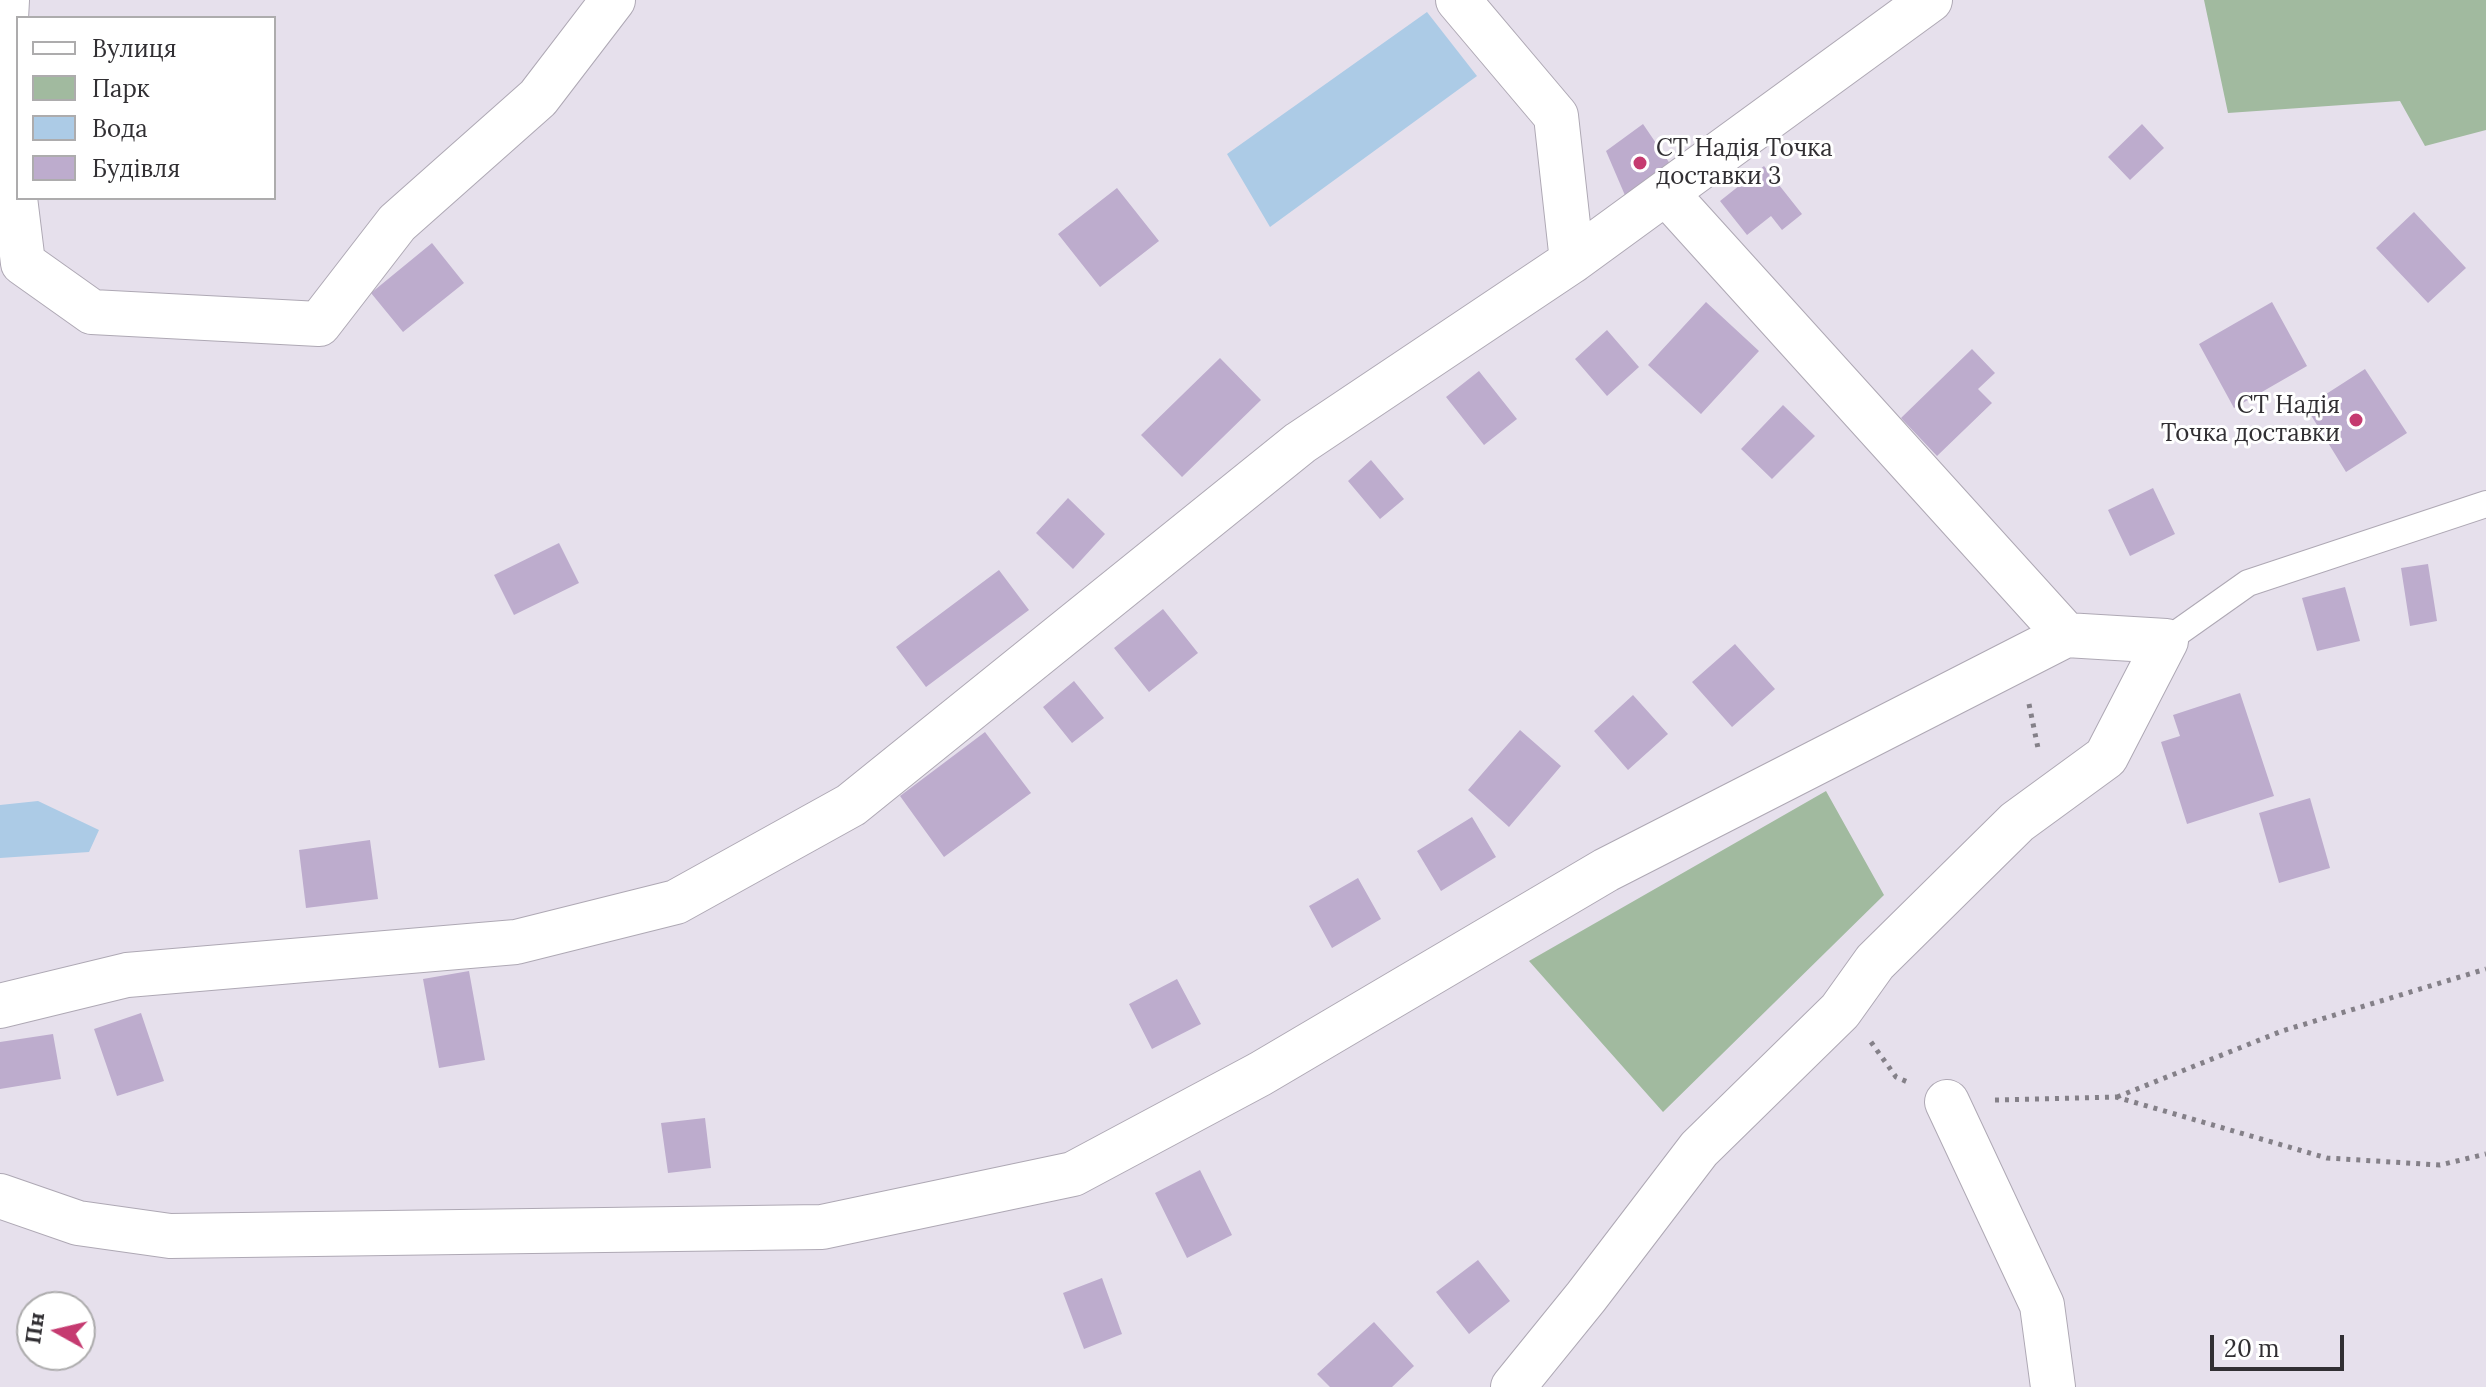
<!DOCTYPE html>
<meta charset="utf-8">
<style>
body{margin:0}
#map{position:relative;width:2486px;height:1387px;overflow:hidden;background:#e6e0ec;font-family:Lora,serif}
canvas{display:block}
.legend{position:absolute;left:16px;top:16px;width:260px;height:184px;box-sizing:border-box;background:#fff;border:2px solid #adacad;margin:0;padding:10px 14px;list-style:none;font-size:24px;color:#312f33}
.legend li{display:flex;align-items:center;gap:16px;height:40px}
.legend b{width:40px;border:2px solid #adacad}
.north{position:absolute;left:16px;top:1291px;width:80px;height:80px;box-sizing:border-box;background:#fff;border:2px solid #adacad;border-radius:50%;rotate:278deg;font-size:22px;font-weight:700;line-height:32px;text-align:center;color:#312f33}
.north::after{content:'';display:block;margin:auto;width:28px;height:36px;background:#c53a70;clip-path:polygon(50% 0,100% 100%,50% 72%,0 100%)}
.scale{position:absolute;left:2210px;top:1335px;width:134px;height:36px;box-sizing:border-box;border:4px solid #312f33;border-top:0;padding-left:10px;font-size:24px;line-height:28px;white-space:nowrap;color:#312f33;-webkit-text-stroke:6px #fff;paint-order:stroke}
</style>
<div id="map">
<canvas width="2486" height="1387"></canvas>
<ul class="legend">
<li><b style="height:10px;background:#fff"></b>Вулиця</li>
<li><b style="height:22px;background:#a1ba9f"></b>Парк</li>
<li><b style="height:22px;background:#accbe6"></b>Вода</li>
<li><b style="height:22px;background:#bdaccd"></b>Будівля</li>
</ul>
<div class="north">Пн</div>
<div class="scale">20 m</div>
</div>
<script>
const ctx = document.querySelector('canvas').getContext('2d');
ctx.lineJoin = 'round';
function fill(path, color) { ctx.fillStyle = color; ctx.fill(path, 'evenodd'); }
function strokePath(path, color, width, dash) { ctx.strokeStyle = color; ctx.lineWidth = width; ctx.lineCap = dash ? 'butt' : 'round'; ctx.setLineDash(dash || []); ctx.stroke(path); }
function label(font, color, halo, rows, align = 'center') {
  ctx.font = font + ' Lora,serif'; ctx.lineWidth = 6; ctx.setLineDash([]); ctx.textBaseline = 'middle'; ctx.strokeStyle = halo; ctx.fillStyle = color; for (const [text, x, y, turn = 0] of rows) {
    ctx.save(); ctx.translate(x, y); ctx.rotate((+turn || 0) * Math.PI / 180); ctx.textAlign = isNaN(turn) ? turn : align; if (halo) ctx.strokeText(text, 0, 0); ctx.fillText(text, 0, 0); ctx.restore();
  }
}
const green = new Path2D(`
 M2204,0H2486V130L2425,146L2400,101L2228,113Z
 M1826,791L1884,895L1663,1112L1529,961Z`);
const water = new Path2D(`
 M1427,12L1477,76L1270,227L1227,154Z
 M38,801L99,830L89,852L0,858V805Z`);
const building = new Path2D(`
 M1643,124L1677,174L1630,207L1606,151Z
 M2142,124L2164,148L2130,180L2108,157Z
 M1764,166L1802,214L1782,230L1771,216L1747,235L1720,201Z
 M1117,188L1159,241L1100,287L1058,234Z
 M2414,212L2466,268L2428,303L2376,248Z
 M432,243L464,283L403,332L371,293Z
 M1706,302L1759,351L1701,414L1648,365Z
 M2272,302L2307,366L2234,408L2199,344Z
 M1607,330L1639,367L1607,396L1575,359Z
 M1972,349L1995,373L1978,389L1992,403L1937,456L1901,418Z
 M1220,358L1261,400L1182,477L1141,435Z
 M2365,369L2407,433L2346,472L2306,407Z
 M1479,371L1517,419L1484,445L1446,397Z
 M1783,405L1815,436L1772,479L1741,449Z
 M1371,460L1404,499L1380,519L1348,481Z
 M2153,488L2175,534L2130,556L2108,510Z
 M1068,498L1105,534L1073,569L1036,533Z
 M559,543L579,583L514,615L494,575Z
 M2428,564L2437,621L2410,626L2401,568Z
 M999,570L1029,610L926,687L896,647Z
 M2345,587L2360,641L2317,651L2302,598Z
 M1163,609L1198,653L1149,692L1114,648Z
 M1735,644L1775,689L1732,727L1692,682Z
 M1074,681L1104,718L1072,743L1043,707Z
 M2240,693L2274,796L2187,824L2161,742L2180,736L2173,715Z
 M1633,695L1668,734L1628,770L1594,731Z
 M1520,730L1561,766L1509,827L1468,790Z
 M985,732L1031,793L944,857L900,796Z
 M2310,798L2330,868L2279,883L2259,813Z
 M1472,817L1496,857L1441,891L1417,851Z
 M370,840L378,899L306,908L299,850Z
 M1358,878L1381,919L1332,948L1309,906Z
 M469,971L485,1060L439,1068L423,979Z
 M1177,979L1201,1024L1152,1049L1129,1004Z
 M141,1013L164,1081L117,1096L94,1029Z
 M53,1034L61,1079L0,1089V1042Z
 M705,1118L711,1168L668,1173L661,1123Z
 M1200,1170L1232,1235L1187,1258L1155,1193Z
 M1478,1260L1510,1301L1469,1334L1436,1292Z
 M1102,1278L1122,1334L1084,1349L1063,1293Z
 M1374,1322L1414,1366L1392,1387H1330L1317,1374Z`);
const path = new Path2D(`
 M2029,704L2039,753
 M1871,1042L1896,1077L1910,1083
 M2117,1097L2282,1031L2486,969
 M1995,1100L2116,1097L2327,1158L2440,1165L2486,1154`);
const service = new Path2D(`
 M2166,641L2248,583L2486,504`);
const minor = new Path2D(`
 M7,0L2,92L23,263L92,312L319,324L397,223L538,98L613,0
 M1458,0L1556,116L1572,261
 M1666,193L2066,635
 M0,1006L127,975L516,942L676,902L851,805L1300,443L1572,261L1930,0
 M1947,1102L2042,1305L2053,1387
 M0,1196L78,1223L170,1236L822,1227L1073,1174L1260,1074L1606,870L2066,635L2166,641L2106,757L2017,822L1875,962L1840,1011L1699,1149L1586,1297L1513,1387`);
const markers = [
 [1640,163,8,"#c53a70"],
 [2356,420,8,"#c53a70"]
];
const poiNames = [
 ["СТ Надія Точка",1656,149],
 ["доставки 3",1656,177],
 ["СТ Надія",2340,406,"right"],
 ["Точка доставки",2340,434,"right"]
];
fill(green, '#a1ba9f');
fill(water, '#accbe6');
fill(building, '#bdaccd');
strokePath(service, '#aea8b4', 28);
strokePath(minor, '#aea8b4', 46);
strokePath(path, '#848088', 5, [4, 6]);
strokePath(service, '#fff', 26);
strokePath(minor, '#fff', 44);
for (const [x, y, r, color] of markers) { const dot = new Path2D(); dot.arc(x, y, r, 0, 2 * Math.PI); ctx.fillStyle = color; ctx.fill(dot); strokePath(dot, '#fff', 3); }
label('24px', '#312f33', '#fff', poiNames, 'left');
</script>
